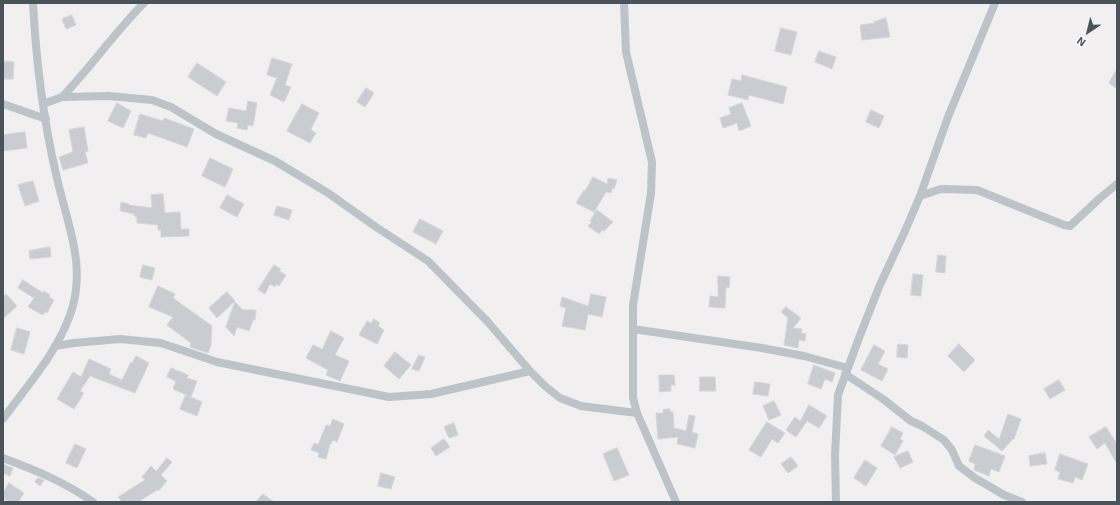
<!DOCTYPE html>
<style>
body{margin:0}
#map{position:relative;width:1120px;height:505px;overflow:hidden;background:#f1efef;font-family:"Exo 2",sans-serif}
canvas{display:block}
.frame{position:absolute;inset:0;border:4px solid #49535a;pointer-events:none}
.north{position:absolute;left:1068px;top:12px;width:40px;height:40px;-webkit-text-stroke:3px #fff;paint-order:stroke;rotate:215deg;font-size:11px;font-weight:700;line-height:16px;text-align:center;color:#49535a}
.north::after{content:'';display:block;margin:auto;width:14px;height:18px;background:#49535a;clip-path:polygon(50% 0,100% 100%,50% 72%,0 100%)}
</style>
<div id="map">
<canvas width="1120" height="505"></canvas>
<div class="frame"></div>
<div class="north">N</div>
</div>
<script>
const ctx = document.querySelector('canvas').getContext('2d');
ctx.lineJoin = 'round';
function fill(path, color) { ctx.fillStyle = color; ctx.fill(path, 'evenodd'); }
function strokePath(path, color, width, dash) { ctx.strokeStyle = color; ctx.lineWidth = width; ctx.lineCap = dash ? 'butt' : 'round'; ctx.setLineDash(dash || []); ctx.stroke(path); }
const building = new Path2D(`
 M72,15L76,25L66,29L62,19Z
 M886,18L890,37L862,40L860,25L875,23L874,22Z
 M781,28L797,32L791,55L775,51Z
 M819,51L836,57L832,69L815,62Z
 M272,58L292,64L285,85L291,87L284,102L270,95L277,78L267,75Z
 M3,61L14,62L13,79H3Z
 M197,63L226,82L217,96L188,77Z
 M1117,69V89L1109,83Z
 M742,75L787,87L783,104L749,95L748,100L728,95L732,79L741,81Z
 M366,88L374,93L365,107L357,102Z
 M248,101L257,103L253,126L248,125L247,130L237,128L238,123L226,121L229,108L246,111Z
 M117,103L131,111L123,128L108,121Z
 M742,103L751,126L739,131L737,123L723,128L720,118L731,114L729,108Z
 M302,104L319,113L312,127L311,130L316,133L310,143L287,131Z
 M871,110L884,116L879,128L866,122Z
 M140,114L163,121L164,118L194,129L187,147L148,133L146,138L134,135Z
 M84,127L88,151L85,152L88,163L63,170L59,157L73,152L69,130Z
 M25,132L27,148L3,151V135Z
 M210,158L233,169L225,187L202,176Z
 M593,177L607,184L608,178L617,180L614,189L612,188L611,193L606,192L594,212L576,203L584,190L585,191Z
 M33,181L39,201L25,206L18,185Z
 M163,194L165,213L180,212L181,229H189V236L161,237V230H158V225L137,223V217L134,216V214L120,211L121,202L129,204V205L152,208L151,195Z
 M227,195L244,204L237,217L220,208Z
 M277,206L292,210L289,220L274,215Z
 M597,210L613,222L604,231L602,230L599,234L588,226L592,222L590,221Z
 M420,219L443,231L436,244L413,232Z
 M50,247L51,257L30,259L29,251Z
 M938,255L946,256L945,273L936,272Z
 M143,265L155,268L152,280L140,277Z
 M274,265L281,269L279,271L286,275L279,286L276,284L275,287L270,284L265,294L258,290Z
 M913,274L923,275L921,296L911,295Z
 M718,276L730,277L729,288L726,287L725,308L709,307L710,296L718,297Z
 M23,280L43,293L44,291L50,295L49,297L54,300L47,313L45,312L43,315L28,307L34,298L18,288Z
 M158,286L175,294L173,298L212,326L211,345L208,353L190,347L191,343L167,325L173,317L149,307Z
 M227,292L235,301L217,318L209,308Z
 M6,294L17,306L3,319V298Z
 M591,294L606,297L602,317L588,314L585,330L562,326L566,308L560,306L562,297L588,306Z
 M235,302L243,310H256L255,320H253L249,331L237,327L234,336L226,327Z
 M786,307L801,318L793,328L802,329L801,333L806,334L805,341L799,340L798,348L784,345L788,318L781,312Z
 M374,319L380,323L378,326L384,330L377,344L359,335L367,321L371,323Z
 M17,328L30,332L24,354L11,350Z
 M331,331L344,338L335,355L349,361L340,381L326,375L328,370L306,358L313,345L322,349Z
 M898,344L908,345L907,358L897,357Z
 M959,344L975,360L964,372L948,356Z
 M874,345L885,351L878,364L888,369L882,381L861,370Z
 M395,352L411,365L399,379L384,366Z
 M419,355L425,357L419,371L412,369Z
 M136,356L149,363L135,393L90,376L80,391L84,393L74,409L57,399L73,372L81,377L89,359L111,369L109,374L122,380L131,362L132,363Z
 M814,365L835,373L832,382L825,379L821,389L808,384Z
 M171,368L188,375L187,378L197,381L191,397L173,389L176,381L167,377Z
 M659,375H674L675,385H671V391L660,392Z
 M700,377H715L716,391H700Z
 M1059,380L1065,390L1050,399L1044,389Z
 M755,382L770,384L768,396L753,394Z
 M186,395L202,402L197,416L180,409Z
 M774,401L781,415L769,420L763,406Z
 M809,405L827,416L819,428L807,421L796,437L786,430L795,417L800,421Z
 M670,409V412H673L674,428L686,431L689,415L695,416L692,432L698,434L695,448L677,444L678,437L658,439L656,413H663V410Z
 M1008,414L1021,419L1014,439H1013L1002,451L984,436L988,430L999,439Z
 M333,419L344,424L337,442L333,440L331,444H330L326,459L318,457L319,453L311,450L314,443L318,445L326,425L330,426Z
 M767,422L785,433L778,443L772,439L761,457L749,450Z
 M454,423L458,435L449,438L444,427Z
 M892,427L903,433L900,439L903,441L895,455L881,446Z
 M1106,427L1117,444V464L1105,443L1097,449L1089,437Z
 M444,439L450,447L436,456L431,448Z
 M75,444L86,449L77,468L66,463Z
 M975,445L1005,456L999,472L991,469L989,476L974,470L975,464L969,461Z
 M617,448L629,475L614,481L603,454Z
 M908,451L913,462L900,468L894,457Z
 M1045,453L1047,464L1030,466L1029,456Z
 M1060,454L1088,464L1082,480L1075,477L1073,483L1058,479L1060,472L1055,470Z
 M791,457L798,466L788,473L781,464Z
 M167,458L172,462L161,475L167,481L158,491L157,490L138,502H122L118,497L145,480L142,477L151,466L156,471Z
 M865,460L877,468L866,486L854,478Z
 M3,464L13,468L10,476L3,473Z
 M381,473L395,477L391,489L378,486Z
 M38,478L44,480L40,486L35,482Z
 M9,483L24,493L18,502H9L3,498V493Z
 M263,494L274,502H256Z`);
const minor = new Path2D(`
 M624,3L626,52L652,162L651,193L633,305V398L637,413L676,502
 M62,97C91,67 115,32 144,3
 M3,104L46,119
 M43,104L62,97L109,96L152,100L171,107L216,134L275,161L328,193L376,227L428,261L487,321L530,371L545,386L560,398L581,406L637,413
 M920,196L941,189L977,190L1064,225L1070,226L1100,198L1117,184
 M633,329L762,348L804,356L848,368
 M55,346L74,343L120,339L161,343L217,362L389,397L431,394L530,371
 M845,374L883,399L911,421L922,426L944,440L952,450L959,466L975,478L1004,495L1022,502
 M3,419C27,386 56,354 70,315C88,266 66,221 56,174C43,118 36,60 33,3
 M3,458C35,470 65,482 93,502
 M836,502L835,455L838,395L859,338L879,287L905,231L920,196L948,117L995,3`);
fill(building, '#c9ccd1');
strokePath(building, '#d4d6da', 1);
strokePath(minor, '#bcc4ca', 8);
</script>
